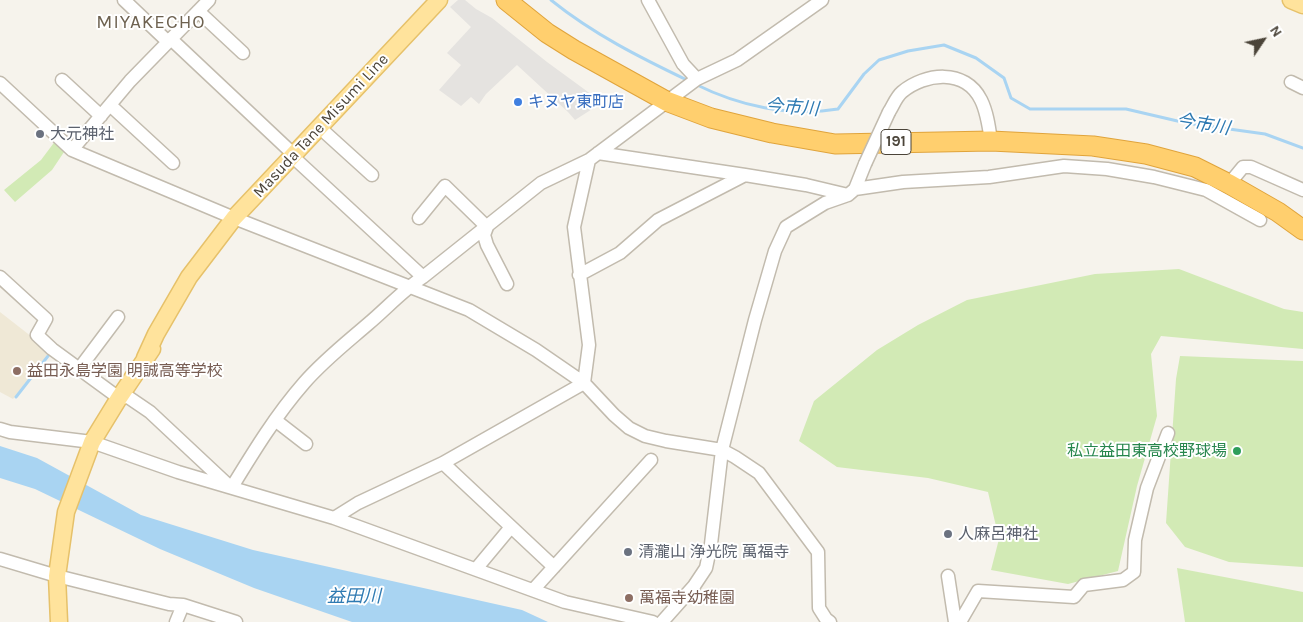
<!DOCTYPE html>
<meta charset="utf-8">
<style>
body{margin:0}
#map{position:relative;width:1303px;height:622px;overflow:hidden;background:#f6f3ec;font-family:Karla,sans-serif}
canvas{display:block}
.north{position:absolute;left:1238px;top:15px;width:50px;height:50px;-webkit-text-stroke:4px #fff;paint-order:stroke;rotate:56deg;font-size:14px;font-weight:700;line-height:20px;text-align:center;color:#4b4439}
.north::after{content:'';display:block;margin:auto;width:18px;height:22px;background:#4b4439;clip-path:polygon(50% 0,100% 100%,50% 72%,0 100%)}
</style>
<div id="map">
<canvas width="1303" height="622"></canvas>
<div class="north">N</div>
</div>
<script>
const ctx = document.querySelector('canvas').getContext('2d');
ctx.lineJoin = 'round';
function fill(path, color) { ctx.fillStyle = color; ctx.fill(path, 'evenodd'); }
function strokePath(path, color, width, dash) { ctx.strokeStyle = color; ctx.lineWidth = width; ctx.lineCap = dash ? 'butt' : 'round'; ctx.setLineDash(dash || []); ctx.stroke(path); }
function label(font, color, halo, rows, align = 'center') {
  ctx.font = font + ' Karla,"Noto Sans JP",sans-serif'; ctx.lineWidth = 4; ctx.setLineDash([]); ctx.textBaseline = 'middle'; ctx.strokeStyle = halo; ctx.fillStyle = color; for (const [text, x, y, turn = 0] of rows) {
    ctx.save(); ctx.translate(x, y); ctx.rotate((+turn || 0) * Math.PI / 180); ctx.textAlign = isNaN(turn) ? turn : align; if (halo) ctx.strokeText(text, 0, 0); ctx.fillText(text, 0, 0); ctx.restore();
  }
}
const education = new Path2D(`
 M0,312L50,351L13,399L0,392Z`);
const green = new Path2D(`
 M56,140L66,149L52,170L15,202L4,190L41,160Z
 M1179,269L1284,309L1303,312V349L1161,336L1151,354L1157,416L1137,486L1118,571L1068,584L991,570L999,539L988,492L928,478L837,467L799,441L814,401L877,350L918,325L967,300L1095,274Z
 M1180,356L1303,361V567L1229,562L1185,547L1166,523L1176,379Z
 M1177,568L1303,592V622H1185Z`);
const parking = new Path2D(`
 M458,0H465L476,9L492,18L547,62L584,89L596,98L600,104L575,120L568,112L517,65L486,94L479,104L471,97L461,106L439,90L461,65L447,53L471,27L450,7Z`);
const water = new Path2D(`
 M0,446L37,458L141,515L253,550L522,610L548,622H352L254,588L160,549L35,489L0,478Z`);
const stream = new Path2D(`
 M551,0C593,34 641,58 689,81
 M695,84C739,106 789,117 838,109L864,74L879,60L908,51L944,45L976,58L1004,78L1011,98L1030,109H1126L1186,123L1265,134L1303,148
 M16,397L48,356`);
const minor = new Path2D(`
 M124,0L165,39L172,40L290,151L292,156L423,277
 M648,0L683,64L697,79
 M198,11L243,53
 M62,80L101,116
 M1291,82L1303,88
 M0,83L72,150L234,218L469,310L536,350L584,383L614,415L629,428L645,436L666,441L722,450L735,457L759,473L818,552L819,608L826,619L830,622
 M110,105L173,163
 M889,112C893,106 896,97 902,92C925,73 965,68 981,100C987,112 989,127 991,141
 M319,127L372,175
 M72,150L130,81L209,0
 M598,153L745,175
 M1229,184L1243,167H1251L1303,190
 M855,189L903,182L989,177L1064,166L1107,169L1154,177L1206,190L1260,220
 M419,218L445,186L487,227L484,235L487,245L507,284
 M579,275L620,253L658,220L745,175L806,185L848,195
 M0,277L46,319L37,335L52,349L119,398L128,397L150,412L228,485
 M79,369L118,317
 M584,383L589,345L574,227L589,160
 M275,420L306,444
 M0,429L10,432L92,442L178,472L334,518L565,602L653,622
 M443,463L554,567
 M232,487C254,451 276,415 304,383C323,361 346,343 368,324C387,308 403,290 423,277L541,183L589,160L697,79L737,60L822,0
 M334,518L358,503L443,463L584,383
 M0,559L57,576L169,604L183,605L236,622
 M476,569L511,527
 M948,576L955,622
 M533,590L651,460
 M176,622L183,605
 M662,622L694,586L706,568L711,544L722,450L755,320L775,251L786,227L825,203L848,195L855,189L865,164
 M960,622L978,591L1074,597L1084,585L1123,580L1134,572L1135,540L1147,488L1168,433`);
const major = new Path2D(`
 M1291,0L1303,5
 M145,358L156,334L189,277L234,218L439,0
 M59,622L57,576L66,512L92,442L119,398L152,349`);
const highway = new Path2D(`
 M506,0L547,33L574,50L666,101L711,118L772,133L835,144L991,141L1093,146L1146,154L1195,167L1229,184L1278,212L1303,230`);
const minorBridge = new Path2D(`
 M865,164L889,112`);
const markers = [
 [518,102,5,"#3f7fe0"],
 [40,134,5,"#6b7280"],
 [17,371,5,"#8d6e63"],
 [1237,451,5,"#2e9e5b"],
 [948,534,5,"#6b7280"],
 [628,552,5,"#6b7280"],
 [629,598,5,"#8d6e63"]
];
const shields = [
 [896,142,30]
];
const shieldNames = [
 ["191",896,142]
];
const shopNames = [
 ["キヌヤ東町店",528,102]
];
const streetNames = [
 ["Masuda Tane Misumi Line",321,126,-47]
];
const worshipNames = [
 ["大元神社",50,134],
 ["人麻呂神社",958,534],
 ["清瀧山 浄光院 萬福寺",638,552]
];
const educationNames = [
 ["益田永島学園 明誠高等学校",27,371],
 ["萬福寺幼稚園",639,598]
];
const leisureNames = [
 ["私立益田東高校野球場",1227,451]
];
const waterNames = [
 ["今市川",792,108,4],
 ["今市川",1203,125,9],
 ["益田川",354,597]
];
const quarterNames = [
 ["MIYAKECHO",151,23]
];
fill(education, '#efe8d6');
fill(green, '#d2eab5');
fill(parking, '#e5e3e0');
fill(water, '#a9d4f2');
strokePath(stream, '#a9d4f2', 3);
strokePath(minor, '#c2bbae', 15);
strokePath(major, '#e6c16a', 19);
strokePath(highway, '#e0a43c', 21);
strokePath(minor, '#fff', 12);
strokePath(major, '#ffe39c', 16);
strokePath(highway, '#ffcf6e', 19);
strokePath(minorBridge, '#c2bbae', 15, []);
strokePath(minorBridge, '#fff', 12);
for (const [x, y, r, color] of markers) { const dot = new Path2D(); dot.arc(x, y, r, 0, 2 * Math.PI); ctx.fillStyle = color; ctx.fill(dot); strokePath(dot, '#fff', 2); }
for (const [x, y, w] of shields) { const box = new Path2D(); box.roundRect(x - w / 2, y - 12.5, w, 25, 4); ctx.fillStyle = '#fff'; ctx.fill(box); strokePath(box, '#4b4439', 1); }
label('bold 15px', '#4b4439', null, shieldNames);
label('16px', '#366cbe', '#fff', shopNames, 'left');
label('16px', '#4b4439', '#fff', streetNames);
label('16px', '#5b616d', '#fff', worshipNames, 'left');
label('16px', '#785e54', '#fff', educationNames, 'left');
label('16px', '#27864d', '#fff', leisureNames, 'right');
label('italic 18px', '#2e7ab2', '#fff', waterNames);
ctx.letterSpacing = '1px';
label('19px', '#6e6250', '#fff', quarterNames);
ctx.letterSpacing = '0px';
</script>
